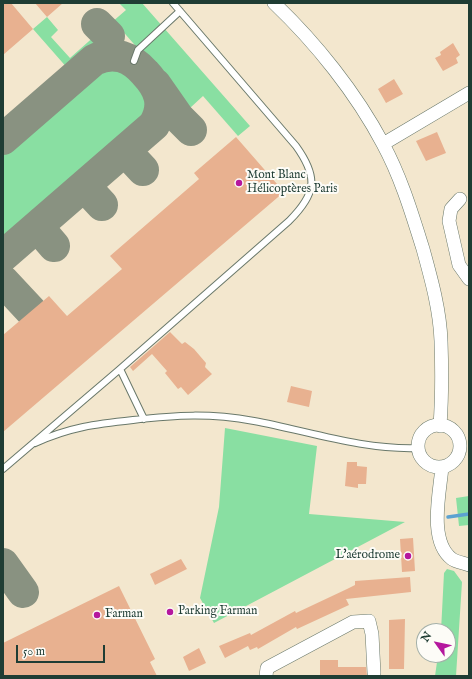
<!DOCTYPE html>
<meta charset="utf-8">
<style>
body{margin:0}
#map{position:relative;width:472px;height:679px;overflow:hidden;background:#f3e7ce;font-family:"IM FELL English",serif}
canvas{display:block}
.frame{position:absolute;inset:0;border:4px solid #1f3d34;pointer-events:none}
.north{position:absolute;left:416px;top:623px;width:40px;height:40px;box-sizing:border-box;background:#fdfcf7;border:1px solid #a4b0a9;border-radius:50%;rotate:303deg;font-size:11px;font-weight:700;line-height:16px;text-align:center;color:#1f3d34}
.north::after{content:'';display:block;margin:auto;width:14px;height:18px;background:#b5179e;clip-path:polygon(50% 0,100% 100%,50% 72%,0 100%)}
.scale{position:absolute;left:16px;top:645px;width:89px;height:18px;box-sizing:border-box;border:2px solid #1f3d34;border-top:0;padding-left:5px;font-size:12px;line-height:14px;white-space:nowrap;color:#1f3d34;-webkit-text-stroke:3px #fdfcf7;paint-order:stroke}
</style>
<div id="map">
<canvas width="472" height="679"></canvas>
<div class="frame"></div>
<div class="north">N</div>
<div class="scale">50 m</div>
</div>
<script>
const ctx = document.querySelector('canvas').getContext('2d');
ctx.lineJoin = 'round';
function fill(path, color) { ctx.fillStyle = color; ctx.fill(path, 'evenodd'); }
function strokePath(path, color, width, dash) { ctx.strokeStyle = color; ctx.lineWidth = width; ctx.lineCap = dash ? 'butt' : 'round'; ctx.setLineDash(dash || []); ctx.stroke(path); }
function label(font, color, halo, rows, align = 'center') {
  ctx.font = font + ' "IM FELL English",serif'; ctx.lineWidth = 4; ctx.setLineDash([]); ctx.textBaseline = 'middle'; ctx.strokeStyle = halo; ctx.fillStyle = color; for (const [text, x, y, turn = 0] of rows) {
    ctx.save(); ctx.translate(x, y); ctx.rotate((+turn || 0) * Math.PI / 180); ctx.textAlign = isNaN(turn) ? turn : align; if (halo) ctx.strokeText(text, 0, 0); ctx.fillText(text, 0, 0); ctx.restore();
  }
}
const green = new Path2D(`
 M119,3H142L250,126L238,136L203,96L190,108L119,27L117,29L111,23L126,10Z
 M47,17L58,30L51,37L70,58L97,34L103,41L69,70L33,29Z
 M114,65C148,69 161,101 141,127L3,246V152L94,74L104,67Z
 M225,428L317,446L309,514L405,522L214,623L200,598L219,507Z
 M469,496V525L459,526L456,498Z
 M447,569L454,571L462,582L456,676H435L438,655H448V631H441L444,573Z`);
const stream = new Path2D(`
 M448,517L469,514`);
const taxiway = new Path2D(`
 M97,24L109,36
 M155,84L178,117L191,130
 M3,139L94,60C114,50 131,57 145,73C160,89 166,105 154,125L3,256
 M130,146V156L143,170
 M89,182V191L102,205
 M42,222V232L54,246
 M3,281L31,311
 M3,564L23,592`);
const building = new Path2D(`
 M3,3H11L33,29L3,55Z
 M35,3H63L47,17Z
 M453,43L460,55L456,58L458,63L443,71L435,58L441,55L440,52Z
 M394,79L403,94L386,103L378,89Z
 M437,132L446,153L426,161L416,141Z
 M236,137L284,192L3,432V335L49,296L67,316L122,269L110,256L199,179L194,173Z
 M170,332L182,344L185,342L194,349L206,363L205,367L212,374L188,395L181,387L178,389L165,373L167,371L152,354L133,371L130,367Z
 M291,386L312,391L309,407L287,402Z
 M347,462H357V466L367,467L366,484H358V488L345,486Z
 M413,538L415,571L402,572L400,539Z
 M181,559L187,569L155,585L150,574Z
 M410,577L411,592L346,599L349,605L297,629L296,627L258,649L257,647L250,650L248,646L225,658L219,646L250,633L251,635L295,611L296,613L347,589L355,585V581Z
 M119,586L155,659L150,662L157,676H3V643Z
 M405,619L404,669H389V620Z
 M199,648L206,663L189,671L183,657Z
 M320,660H338V667H366L367,676H320Z`);
const lane = new Path2D(`
 M134,61L138,50L180,11
 M144,419L120,369L289,221C316,194 319,178 296,146L173,3
 M35,443C70,427 96,424 133,420C177,415 209,413 254,421C308,431 362,450 418,448
 M3,469L120,369`);
const street = new Path2D(`
 M274,3C316,43 356,93 383,144C401,177 412,214 423,249C431,278 440,310 441,341C442,369 442,398 440,426
 M383,144L469,93
 M460,199L451,209L449,221L459,265L469,279
 M418 446a21 21 0 1 1 42 0a21 21 0 1 1-42 0Z
 M442,467C440,492 428,541 452,559C456,562 464,563 469,565
 M266,676L267,668L353,622L369,621L372,634L374,673`);
const markers = [
 [239,183,4,"#b5179e"],
 [408,556,4,"#b5179e"],
 [170,612,4,"#b5179e"],
 [97,615,4,"#b5179e"]
];
const poiNames = [
 ["Mont Blanc",247,176],
 ["Hélicoptères Paris",247,190],
 ["L'aérodrome",400,556,"right"],
 ["Parking Farman",178,612],
 ["Farman",105,615]
];
fill(green, '#89dfa2');
strokePath(stream, '#5ca2d1', 3.5);
strokePath(taxiway, '#899281', 32);
fill(building, '#e8b190');
strokePath(lane, '#69786a', 8);
strokePath(street, '#69786a', 14);
strokePath(lane, '#fff', 6);
strokePath(street, '#fff', 13);
for (const [x, y, r, color] of markers) { const dot = new Path2D(); dot.arc(x, y, r, 0, 2 * Math.PI); ctx.fillStyle = color; ctx.fill(dot); strokePath(dot, '#fdfcf7', 1.5); }
label('12px', '#1f3d34', '#fdfcf7', poiNames, 'left');
</script>
